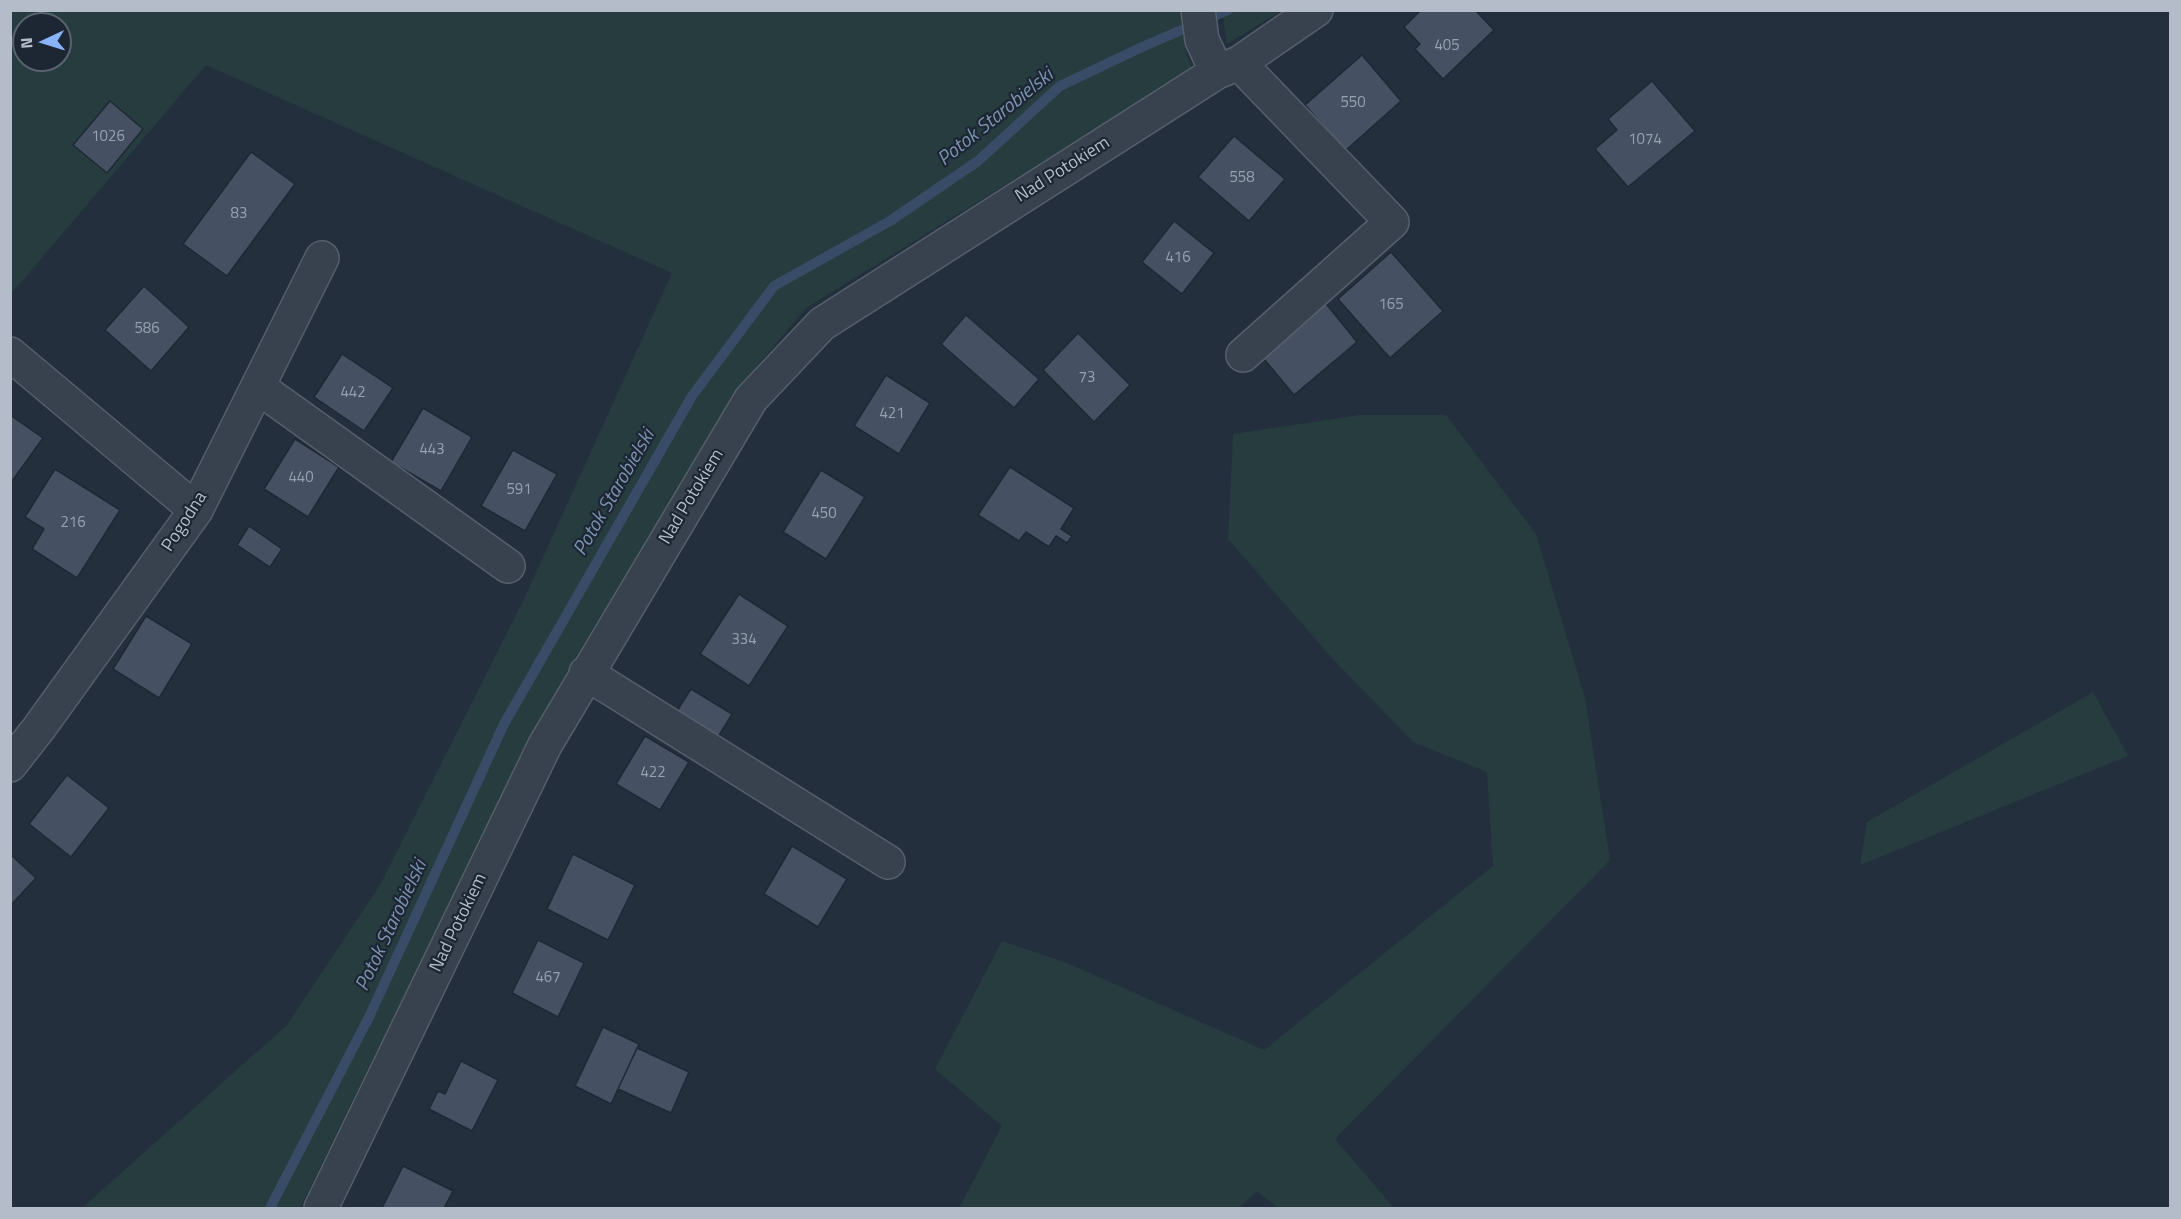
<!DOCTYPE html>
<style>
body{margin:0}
#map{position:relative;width:2181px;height:1219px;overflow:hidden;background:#242f3e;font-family:"Titillium Web",sans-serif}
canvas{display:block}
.frame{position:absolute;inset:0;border:12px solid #b4bcc9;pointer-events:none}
.north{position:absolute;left:12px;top:12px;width:60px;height:60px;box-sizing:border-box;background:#1d2633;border:2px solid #59626f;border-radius:50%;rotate:266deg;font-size:16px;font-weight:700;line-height:24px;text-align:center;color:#b4bcc9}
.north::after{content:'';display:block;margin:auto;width:21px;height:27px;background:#8ab4f8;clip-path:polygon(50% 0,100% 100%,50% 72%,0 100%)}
</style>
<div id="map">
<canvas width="2181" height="1219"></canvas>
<div class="frame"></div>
<div class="north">N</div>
</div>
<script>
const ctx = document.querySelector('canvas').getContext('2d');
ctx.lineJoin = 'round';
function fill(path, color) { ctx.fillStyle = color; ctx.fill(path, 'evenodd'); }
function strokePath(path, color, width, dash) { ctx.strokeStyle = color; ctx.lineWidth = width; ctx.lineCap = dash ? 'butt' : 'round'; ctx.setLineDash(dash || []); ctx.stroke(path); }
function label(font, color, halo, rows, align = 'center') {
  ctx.font = font + ' "Titillium Web",sans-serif'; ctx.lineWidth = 4.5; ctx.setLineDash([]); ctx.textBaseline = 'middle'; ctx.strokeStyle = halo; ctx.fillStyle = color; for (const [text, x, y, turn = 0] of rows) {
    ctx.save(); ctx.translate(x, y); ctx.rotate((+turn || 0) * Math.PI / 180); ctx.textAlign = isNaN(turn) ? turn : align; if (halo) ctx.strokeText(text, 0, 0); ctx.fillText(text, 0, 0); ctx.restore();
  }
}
const green = new Path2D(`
 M11,11H1180L1186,54L1193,69L806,308L736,391L574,660L388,1028L300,1208H82L287,1025L380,885L524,599L672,273L206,65L11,294ZM24,24H60V60H24Z
 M1222,11V10L1281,11L1227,44Z
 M1360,415H1446L1536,534L1585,698L1610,860L1335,1139L1394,1208H1278L1257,1191L1239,1208H959L1002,1126L935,1069L1002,941L1067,963L1264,1050L1493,866L1487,772L1413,742L1332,658L1228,539L1233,434Z
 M2093,692L2128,756L1860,865L1867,822Z`);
const stream = new Path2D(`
 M270,1208L369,1017L504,724L692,396L774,286L890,221L978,161L1060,86L1142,47L1228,10`);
const building = new Path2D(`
 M1421,10H1475L1494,30L1443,79L1415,49L1420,44L1404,27Z
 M1362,55L1401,101L1345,151L1305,105Z
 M1652,81L1695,131L1628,187L1595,149L1617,130L1608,119Z
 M110,101L143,129L107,173L73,145Z
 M1234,136L1285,179L1249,221L1198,177Z
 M251,152L295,184L227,276L183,244Z
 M1174,221L1214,253L1182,294L1142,262Z
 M1391,252L1443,311L1390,358L1338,299Z
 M144,286L189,327L151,371L105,330Z
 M1323,300L1357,342L1294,395L1259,353Z
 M966,315L1039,379L1014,408L941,344Z
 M1078,333L1130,385L1094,422L1043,370Z
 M342,354L393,388L364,431L314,397Z
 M886,375L930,403L899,454L854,426Z
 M423,408L472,437L441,491L391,462Z
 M10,415L43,438L10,484Z
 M295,439L339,467L308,517L264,489Z
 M513,450L557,474L525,531L481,506Z
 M1010,467L1074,508L1061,529L1072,536L1067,543L1056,536L1049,547L1026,532L1019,541L978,515Z
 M55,469L120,510L77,578L32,549L44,529L25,517Z
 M821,470L865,497L826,559L783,532Z
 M249,526L282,549L270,567L237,545Z
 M739,594L788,626L749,686L700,654Z
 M146,616L192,644L159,698L113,669Z
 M691,689L732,714L718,737L677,711Z
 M645,736L689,762L660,810L616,784Z
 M67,775L109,808L71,857L29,824Z
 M792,846L847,879L818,927L764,894Z
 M10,854L36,878L10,906Z
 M573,854L635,885L608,940L547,909Z
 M538,940L584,963L558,1017L512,993Z
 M603,1027L639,1044L611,1104L575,1086Z
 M637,1048L689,1072L671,1113L618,1089Z
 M461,1061L498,1080L472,1131L429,1109L438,1091L445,1094Z
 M403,1166L453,1191L444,1208H382Z`);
const minor = new Path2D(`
 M1198,10L1202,40L1217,72
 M1239,63L1392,222L1243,355
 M10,354L196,510
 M258,387L508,566
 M586,673L888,862
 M10,765L39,728L196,510L322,258
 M321,1208L545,745L751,399L822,324L1217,72L1239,63L1316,10`);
const numberNames = [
 ["405",1447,46],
 ["550",1353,103],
 ["1026",108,137],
 ["1074",1645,140],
 ["558",1242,178],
 ["83",239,214],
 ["416",1178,258],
 ["165",1391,305],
 ["586",147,329],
 ["73",1087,378],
 ["442",353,393],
 ["421",892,414],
 ["443",432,450],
 ["440",301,478],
 ["591",519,490],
 ["450",824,514],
 ["216",73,523],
 ["334",744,640],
 ["422",653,773],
 ["467",548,978]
];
const streetNames = [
 ["Nad Potokiem",1063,170,-32],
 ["Nad Potokiem",692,497,-59],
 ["Pogodna",185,522,-57],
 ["Nad Potokiem",459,923,-64]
];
const waterNames = [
 ["Potok Starobielski",996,118,-39],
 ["Potok Starobielski",615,493,-60],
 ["Potok Starobielski",392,926,-65]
];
fill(green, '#263c3f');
strokePath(stream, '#394c67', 10);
fill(building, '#455162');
strokePath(building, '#1f2835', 1.5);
strokePath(minor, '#565f6c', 36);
strokePath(minor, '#38414e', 33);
label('15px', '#98a1af', null, numberNames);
label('18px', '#b4bcc9', '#1d2633', streetNames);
label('italic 20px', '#7c92b1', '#1d2633', waterNames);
</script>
